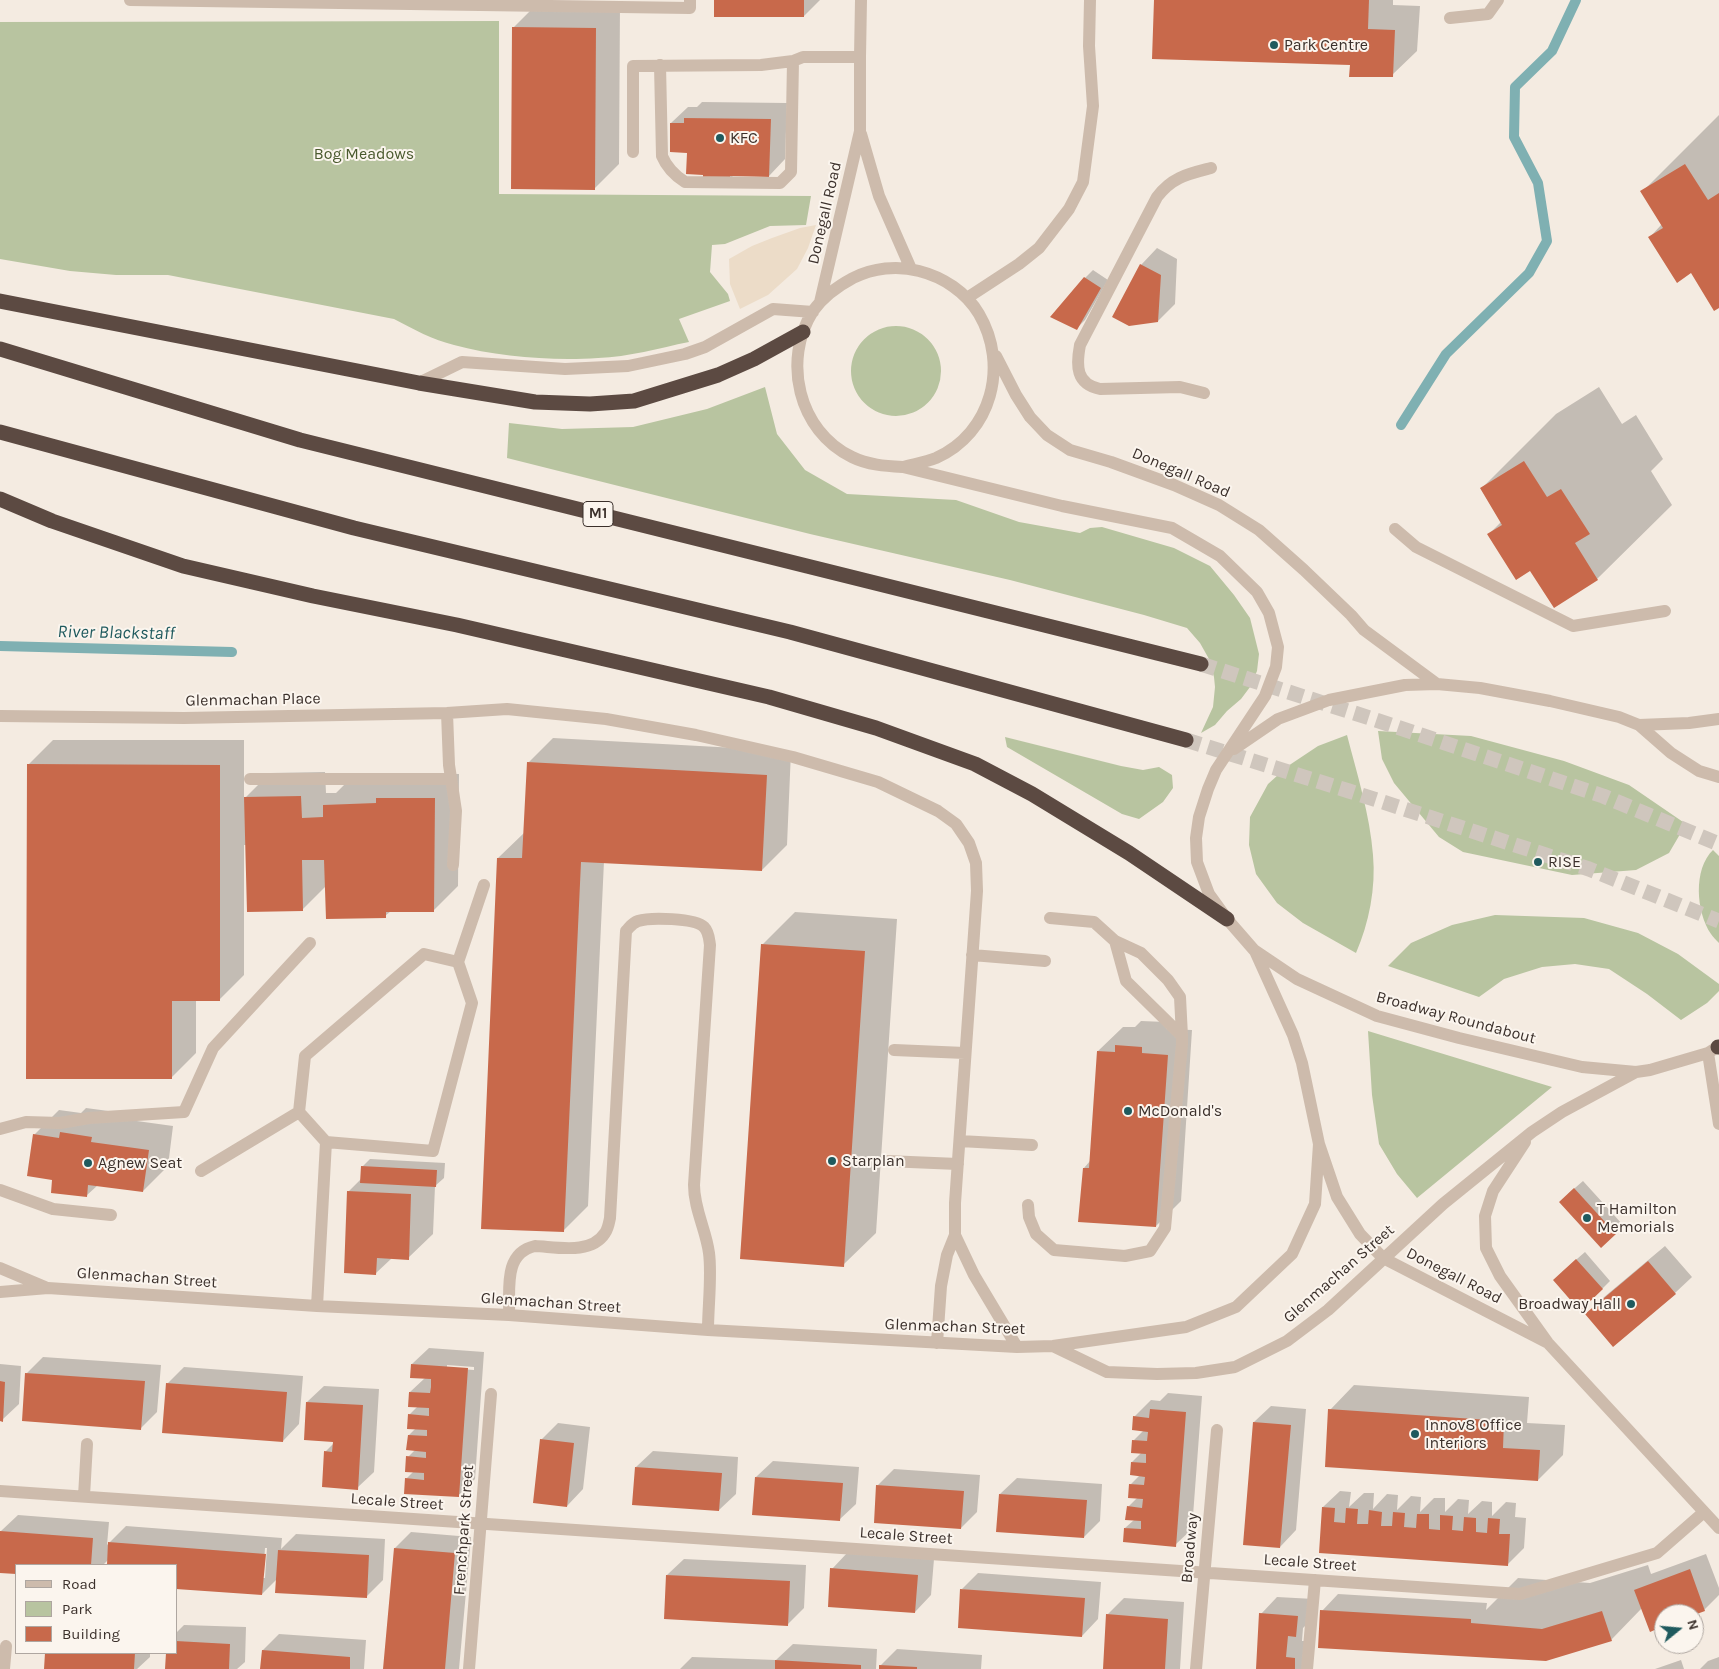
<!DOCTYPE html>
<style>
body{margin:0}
#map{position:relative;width:1719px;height:1669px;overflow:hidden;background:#f4ebe1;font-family:Karla,sans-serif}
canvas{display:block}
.legend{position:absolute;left:15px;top:1564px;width:162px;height:90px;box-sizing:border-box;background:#fbf5ee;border:1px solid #aea6a0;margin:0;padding:6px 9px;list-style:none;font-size:15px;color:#3b302b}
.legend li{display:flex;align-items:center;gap:10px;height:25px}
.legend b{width:25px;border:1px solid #aea6a0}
.north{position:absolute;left:1654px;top:1604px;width:50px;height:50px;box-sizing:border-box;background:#fbf5ee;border:1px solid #aea6a0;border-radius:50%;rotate:73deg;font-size:14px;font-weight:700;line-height:20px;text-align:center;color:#3b302b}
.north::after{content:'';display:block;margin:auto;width:18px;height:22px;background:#1f5a5e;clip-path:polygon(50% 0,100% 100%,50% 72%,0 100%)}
</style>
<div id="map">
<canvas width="1719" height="1669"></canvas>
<ul class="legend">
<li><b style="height:6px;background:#cdbbac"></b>Road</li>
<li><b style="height:14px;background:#b8c4a0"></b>Park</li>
<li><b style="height:14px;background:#c8694b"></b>Building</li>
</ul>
<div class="north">N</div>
</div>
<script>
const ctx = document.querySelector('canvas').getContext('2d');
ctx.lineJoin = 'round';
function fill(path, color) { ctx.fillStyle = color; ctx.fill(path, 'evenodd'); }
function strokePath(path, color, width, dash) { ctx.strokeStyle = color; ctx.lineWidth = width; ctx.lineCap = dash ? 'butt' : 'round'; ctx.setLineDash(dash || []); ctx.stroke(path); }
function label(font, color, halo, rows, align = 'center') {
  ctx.font = font + ' Karla,sans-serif'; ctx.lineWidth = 4; ctx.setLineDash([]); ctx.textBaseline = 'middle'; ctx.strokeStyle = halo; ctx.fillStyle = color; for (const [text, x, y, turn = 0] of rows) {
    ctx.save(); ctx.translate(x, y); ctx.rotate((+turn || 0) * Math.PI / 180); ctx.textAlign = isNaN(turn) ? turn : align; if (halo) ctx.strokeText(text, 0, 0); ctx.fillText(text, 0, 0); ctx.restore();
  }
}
const green = new Path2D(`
 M499,21V194L811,196L806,225L770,226L725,244L712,245L710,272L728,294L730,301L679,319L689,342C659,348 629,357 598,358C553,361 498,357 454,345C433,340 413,329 394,319L168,275H116L70,271L0,259V22Z
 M851 371a45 45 0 1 1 90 0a45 45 0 1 1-90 0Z
 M765,387L777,434L805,470L847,494L956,500L1019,522L1080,533L1090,528L1102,527L1174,548L1210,566L1234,595L1250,618L1259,654L1257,671L1250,687L1241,699L1227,711L1215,725L1201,733L1213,707L1215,687L1214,677L1209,659L1200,643L1187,628L1144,615L1010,580L810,534L507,458L509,423L562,429L633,427L707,409Z
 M1378,731L1471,736L1564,761L1629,785L1686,824L1669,853L1636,870L1572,875L1463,852L1439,837L1394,783L1382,759Z
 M1347,735C1357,774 1370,815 1373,855C1376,888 1369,923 1356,953L1303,923L1277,903L1256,874L1249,845L1250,817L1268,784L1288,766L1318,746Z
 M1005,737L1121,766L1143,770L1159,767L1172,775L1173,788L1163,802L1139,819L1122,814L1007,747Z
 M1713,850L1719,856V943C1716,940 1713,937 1711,934C1696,912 1693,869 1713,850Z
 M1495,915L1584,918L1638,933L1678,954L1719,984V991L1707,1003L1681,1020L1647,994L1609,969L1575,964L1542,967L1504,979L1479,997L1388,966L1411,943L1452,925Z
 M1368,1031L1552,1087L1417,1198L1397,1174L1379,1144L1372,1095Z`);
const plaza = new Path2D(`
 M816,225L808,248L797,269L768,295L740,309L730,284L729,259L752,246L772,238L800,228Z`);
const shadow = new Path2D(`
 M716,0H820L804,16Z
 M1155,0H1393V5L1420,6L1417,51L1392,75L1351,64Z
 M538,3H620L619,164L594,189L513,28Z
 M702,102L787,103L785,159L769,176L734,175L729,180L704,173L688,152L671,123L688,107H697Z
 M1719,115V307L1692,272L1650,237L1662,224L1642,192Z
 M1157,248L1177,259L1175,304L1158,321L1141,265Z
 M1093,270L1108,280L1085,320L1077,328L1085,278Z
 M1599,387L1622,424L1636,415L1663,459L1651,471L1672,505L1597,579L1531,569L1489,534L1501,522L1481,489L1556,414Z
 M553,738L791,751L787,845L762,870L604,861L588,1206L563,1231L498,858L524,833L528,763Z
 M53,740H244V799L270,773L325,772L326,793H336L349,780L402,773L459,774L458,886L433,911H391L385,916L326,886L302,910L246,845H244V975L219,1000H196V1053L171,1078L28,765Z
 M795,912L897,919L876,1233L843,1265L762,945Z
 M1141,1021L1166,1022V1029L1192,1030L1181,1201L1156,1226L1084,1168L1090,1161L1098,1051L1123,1027H1135Z
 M86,1108L116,1112L115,1118L173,1126L168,1166L143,1191L98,1185L86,1196L54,1179L34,1135L59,1110L81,1113Z
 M370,1159L445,1163L444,1178L435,1186L433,1234L408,1258H392L375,1274L348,1192L361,1179L362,1167Z
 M1583,1181L1623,1225L1601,1246L1568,1194Z
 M1665,1246L1692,1277L1675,1293L1587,1314L1603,1298Z
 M1585,1252L1610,1281L1602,1289L1562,1272Z
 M429,1348L484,1352L475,1479L458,1496L406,1479L414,1471L408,1457L415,1450L409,1435L416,1428L409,1415L418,1406H410V1392L425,1378L412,1364ZM447,1365L474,1367V1370L447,1368Z
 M43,1357L161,1365L157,1412L141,1428L26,1374Z
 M0,1364L21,1366L19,1404L2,1420H0Z
 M184,1367L303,1376L299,1424L283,1441L167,1384Z
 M1354,1385L1529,1397L1527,1423L1565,1425L1563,1455L1538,1480L1330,1410Z
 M324,1386L379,1389L374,1472L357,1488L325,1452L334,1443V1440L307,1402Z
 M1168,1393L1202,1396L1192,1529L1175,1545L1125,1528L1134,1520L1128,1507L1138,1497L1130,1485L1140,1475L1132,1462L1142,1452L1134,1440L1144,1430L1134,1417L1151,1400L1160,1401Z
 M1271,1406L1306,1409L1296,1530L1280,1547L1244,1544L1254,1422Z
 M558,1423L590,1427L583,1489L567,1506L541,1440Z
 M653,1451L738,1457L736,1494L719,1510L636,1467Z
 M773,1461L859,1467L856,1504L839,1520L756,1477Z
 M894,1469L980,1475L977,1512L961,1528L877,1486Z
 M1017,1478L1102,1484L1100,1521L1084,1537L1000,1494Z
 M1340,1491L1351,1492L1349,1507L1364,1493H1374L1373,1509L1387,1494L1398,1495L1397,1510L1411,1496L1421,1497L1420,1512L1434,1498H1445V1512L1458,1499L1469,1500L1468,1514L1482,1501L1492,1502V1516L1506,1502L1516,1503L1515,1517L1526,1518L1524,1548L1507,1565L1320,1552L1323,1507Z
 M18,1515L109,1522L107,1545L126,1526L282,1538L281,1549L296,1534L385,1539L383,1580L367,1596L277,1579L262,1594L176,1565H108V1560L103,1565H16V1573L0,1572L1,1531ZM265,1548H267L265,1578H263Z
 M411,1532L471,1537L459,1669H384L395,1548Z
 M848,1552L934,1559L931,1595L915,1612L832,1569Z
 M1706,1554L1719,1588V1595L1704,1610L1664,1614V1625L1642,1608L1611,1640L1322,1611L1338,1594L1487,1603L1486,1610L1518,1578L1590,1583L1648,1565L1651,1574Z
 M684,1559L806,1565L804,1608L787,1625L667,1575Z
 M978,1573L1101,1582L1098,1619L1082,1636L962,1589Z
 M1277,1597L1314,1599L1312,1619L1303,1628L1302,1641H1311L1307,1669H1257L1261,1614Z
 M1124,1598L1184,1602L1180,1669H1104L1107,1615Z
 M184,1625L246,1627L245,1662L237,1669H166L167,1653H176V1633Z
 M279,1634L366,1640L364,1669H262L263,1650Z
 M793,1644L877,1649L876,1669H680L692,1657L776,1660Z
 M897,1649L982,1655L981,1669H880V1666Z
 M46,1653H150V1657L137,1669L45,1668Z
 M1719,1657V1669H1700L1708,1661Z
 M1681,1660L1684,1669H1655Z`);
const stream = new Path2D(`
 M1401,425L1446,354L1529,273L1547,241L1538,183L1514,137L1515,87L1552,51L1576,0
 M0,646L232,652`);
const building = new Path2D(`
 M714,0H804V17H714Z
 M1154,0H1369L1368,29L1395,30L1393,77H1349L1350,65L1152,59Z
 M512,27L596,28L595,190L511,189Z
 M684,118L771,119L769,177L730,176V181L703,180V175L686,174L687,153L670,152V123H684Z
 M1685,164L1708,200L1719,193V308L1714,311L1691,273L1677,283L1648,237L1663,228L1640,191Z
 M1140,264L1161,275L1158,322L1129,326L1112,317Z
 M1084,277L1101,288L1077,330L1050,317Z
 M1524,461L1547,497L1561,489L1590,534L1575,543L1598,580L1554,608L1530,571L1516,580L1487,534L1502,525L1480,488Z
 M527,762L767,775L762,871L581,862L564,1232L481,1229L497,858H522Z
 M27,764L220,765V1001H172V1079H26Z
 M301,796L302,818L323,817V805L376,803V798H435L434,912H386V918L326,919L324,860H302L303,911L247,912L244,797Z
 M761,944L865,951L844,1267L740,1259Z
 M1115,1045L1142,1047V1053L1168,1055L1156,1227L1078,1222L1083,1168H1089L1097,1051L1115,1052Z
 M60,1132L92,1137L91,1142L149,1150L143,1192L88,1185L87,1197L51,1193L52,1180L27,1176L33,1134L59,1138Z
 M361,1166L437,1170L436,1187L360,1183Z
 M1574,1188L1616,1234L1601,1248L1559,1202Z
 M347,1191L411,1194L409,1260L377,1258L376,1275L344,1273Z
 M1576,1259L1603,1289L1580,1311L1553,1280Z
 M1648,1261L1676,1294L1613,1347L1585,1314Z
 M411,1364L468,1368L459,1497L404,1494L405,1478L424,1480V1473L405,1472L406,1456L426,1458V1452L406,1450L408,1435L427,1436V1430L407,1429L408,1414L429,1416V1408L408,1407L409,1392L430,1393L431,1387V1379L410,1378Z
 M25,1373L145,1381L141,1430L22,1421Z
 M0,1381L5,1382L3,1422L0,1421Z
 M166,1383L287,1392L283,1442L162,1433Z
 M306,1402L363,1405L358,1490L322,1487L324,1451L332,1452L333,1442L304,1440Z
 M1150,1409L1186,1412L1176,1547L1123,1542L1124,1528L1141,1529V1521L1125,1520L1127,1506L1142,1508L1143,1499L1128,1498L1129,1484L1144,1485L1145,1477L1130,1475L1131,1462L1146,1463V1454L1131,1453L1132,1440L1147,1441L1148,1432L1132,1430L1133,1416L1149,1418Z
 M1328,1409L1504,1421L1503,1448L1540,1450L1538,1481L1325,1467Z
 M1253,1422L1291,1425L1280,1548L1243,1545Z
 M540,1439L574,1443L567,1507L533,1503Z
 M635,1467L722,1473L719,1511L632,1505Z
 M755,1477L843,1483L840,1521L752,1515Z
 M876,1485L964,1491L961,1529L874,1523Z
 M999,1494L1087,1500L1084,1538L996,1532Z
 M1322,1507L1335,1508L1334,1522L1345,1523L1346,1508L1358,1509L1357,1524H1368L1369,1510L1382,1512L1381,1526H1392L1393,1512L1405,1513L1404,1527L1416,1528L1417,1514H1429V1529L1440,1530V1515L1453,1516L1452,1530L1463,1531L1464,1517L1476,1518V1532L1487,1533L1488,1518L1500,1519L1499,1534H1510L1508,1566L1319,1553Z
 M0,1531L93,1538L91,1565H16V1574L0,1573Z
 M108,1542L266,1554L262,1595L176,1589V1565H107Z
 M394,1548L455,1553L445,1669H383Z
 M278,1550L369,1555L367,1598L275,1593Z
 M830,1568L918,1575L915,1613L828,1607Z
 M1690,1569L1705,1611L1694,1615L1664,1614V1626L1650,1632L1634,1590Z
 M666,1575L790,1581L788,1626L664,1619Z
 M960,1589L1085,1598L1082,1637L958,1628Z
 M1320,1610L1471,1619V1623L1542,1629L1602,1611L1612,1641L1546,1661L1318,1648Z
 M1259,1613L1298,1616L1296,1637L1288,1636L1286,1657L1295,1658V1669H1256Z
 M1106,1614L1168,1619L1165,1669H1103Z
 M176,1641L230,1644L229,1669H165L166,1653H176Z
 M262,1650L350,1657V1669H260Z
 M45,1653H135L134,1669H44Z
 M775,1660L861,1665V1669H775Z
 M879,1665L917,1667V1669H879Z`);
const highwayTunnel = new Path2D(`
 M1201,664L1370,718L1603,796L1719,844
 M1186,740L1349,791L1589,869L1719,921`);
const minor = new Path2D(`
 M130,0L690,8V0
 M1450,18L1488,14L1498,0
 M660,65L662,156C667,168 674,175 685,182L780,183L791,172L793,61
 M861,134L879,196L911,269
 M633,152V66L761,65L793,61L803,57H860
 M967,298L1019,264L1039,248L1069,209L1083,182L1093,106L1089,46L1090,0
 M820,302L860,131V57L861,0
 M996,356L1016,395L1030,417L1047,435L1070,450L1111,462L1174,485L1219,505L1259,530L1304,570L1351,615L1364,630L1437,684
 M419,383L462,362L565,369L628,366L685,354L705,347L773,309L813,312
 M1204,393L1180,387L1100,389C1076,384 1076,366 1080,345L1157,197C1172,177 1188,174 1211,168
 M903,467C914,464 926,462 936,458C992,433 1009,365 979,314C966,292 943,277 919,271C897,265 873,268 853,278C838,286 823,297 813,311C782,360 798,431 852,457C868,465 886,466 903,467L1062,506L1172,528L1220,556L1257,592L1269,613L1278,647L1276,667L1265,696L1216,770L1208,789L1199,817L1196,838L1197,862L1209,894L1227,919L1254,950L1297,979L1377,1016L1459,1038L1582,1067L1636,1072L1650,1070L1708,1053L1719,1046
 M1395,529L1416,547L1573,626L1665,611
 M447,713L449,765L456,811L453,865
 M0,716L184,718L447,713L507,709L606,719L696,735L793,757L878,782L938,811L956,824L969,843L976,863L977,891L955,1203V1235L947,1255L941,1286L937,1343
 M1639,725L1689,723L1719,719
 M1234,749L1278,719L1329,700L1405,685L1437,684L1480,688L1550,701L1619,717L1639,725L1671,753L1699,771L1719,777
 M250,779H451
 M1115,941L1141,953L1168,980L1180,997L1182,1036
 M1255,951L1293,1035L1302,1063L1319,1144L1337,1197L1360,1234L1383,1258L1548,1343
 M972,955L1045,961
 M458,962L484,885
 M894,1050L965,1053
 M1708,1053L1719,1124
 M0,1129L26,1122L60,1123L89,1118L184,1112L213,1048L310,943
 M960,1141L1032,1145
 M1525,1142L1493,1191L1485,1216L1486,1248L1500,1276L1548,1343L1719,1528
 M886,1161L958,1164
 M201,1171L299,1112
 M0,1190L53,1209L111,1215
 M1028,1205L1029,1217L1036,1234L1054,1250L1125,1256L1150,1251L1165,1228L1182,1044V1036L1126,981L1115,941L1094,922L1050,918
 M955,1235L974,1275L1017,1347
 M0,1268L45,1287
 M0,1292L48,1288L317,1306L509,1315L708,1330L1017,1347L1053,1346L1186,1327L1236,1307L1292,1254L1315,1204L1319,1144
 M317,1306L326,1142L299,1112L305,1056L424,954L458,962L472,1003L433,1151L326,1142
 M509,1315C510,1290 503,1253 535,1246C557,1247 591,1255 605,1233C608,1229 609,1223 610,1218L626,931C630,927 632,923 638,921C650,917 695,918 704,927C709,932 709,939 710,945L694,1185C694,1209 706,1230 709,1253C712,1275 708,1307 708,1330
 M1053,1346L1107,1372L1157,1374L1196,1373L1235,1367L1287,1341L1328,1310L1443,1204L1532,1132L1562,1112L1636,1072
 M0,1491L1520,1594L1657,1553L1704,1512
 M84,1496L87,1444
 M4,1669L6,1646
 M469,1669L491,1394
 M1196,1669L1217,1430
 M1307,1669L1315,1580`);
const highway = new Path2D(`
 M0,301L419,383L535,402L590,404L634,401L718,375L754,359L803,332
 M0,349L300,440L1201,664
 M0,432L354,528L790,632L1186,740
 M0,499L52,521L183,566L313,596L457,625L769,697L876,728L975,764L1032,794L1129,853L1227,919
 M1718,1047H1719`);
const markers = [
 [1274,45,5,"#1f5a5e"],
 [720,138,5,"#1f5a5e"],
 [1538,862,5,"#1f5a5e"],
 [1128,1111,5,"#1f5a5e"],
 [832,1161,5,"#1f5a5e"],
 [88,1163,5,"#1f5a5e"],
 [1587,1218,5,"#1f5a5e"],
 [1631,1304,5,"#1f5a5e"],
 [1415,1434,5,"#1f5a5e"]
];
const shields = [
 [598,514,30]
];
const shieldNames = [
 ["M1",598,514]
];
const poiNames = [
 ["Park Centre",1284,45],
 ["KFC",730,138],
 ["RISE",1548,862],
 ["McDonald's",1138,1111],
 ["Starplan",842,1161],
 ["Agnew Seat",98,1163],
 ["T Hamilton",1597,1209],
 ["Memorials",1597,1227],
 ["Broadway Hall",1621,1304,"right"],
 ["Innov8 Office",1425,1425],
 ["Interiors",1425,1443]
];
const parkNames = [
 ["Bog Meadows",364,154]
];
const streetNames = [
 ["Donegall Road",825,213,-77],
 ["Donegall Road",1181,473,23],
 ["Glenmachan Place",253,700,-1],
 ["Broadway Roundabout",1456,1018,15],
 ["Glenmachan Street",1339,1274,-41],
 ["Donegall Road",1454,1276,27],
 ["Glenmachan Street",147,1278,4],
 ["Glenmachan Street",551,1303,4],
 ["Glenmachan Street",955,1327,2],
 ["Lecale Street",397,1502,4],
 ["Frenchpark Street",464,1530,-86],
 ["Lecale Street",906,1536,4],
 ["Broadway",1190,1548,-85],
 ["Lecale Street",1310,1563,4]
];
const waterNames = [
 ["River Blackstaff",116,633,1]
];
fill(green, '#b8c4a0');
fill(plaza, '#ecdcc8');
fill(shadow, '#0003');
strokePath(stream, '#7fb0b2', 10);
fill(building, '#c8694b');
strokePath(highwayTunnel, '#cfc6bd', 15, [15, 8]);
strokePath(minor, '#cdbbac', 12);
strokePath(highway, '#5c4a42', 15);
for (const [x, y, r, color] of markers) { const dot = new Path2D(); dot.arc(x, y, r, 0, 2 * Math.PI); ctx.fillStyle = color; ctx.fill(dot); strokePath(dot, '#fbf5ee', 2); }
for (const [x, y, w] of shields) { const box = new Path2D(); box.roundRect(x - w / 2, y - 12.5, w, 25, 4); ctx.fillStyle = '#fbf5ee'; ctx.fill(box); strokePath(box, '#3b302b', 1); }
label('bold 15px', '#3b302b', null, shieldNames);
label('16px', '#3b302b', '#fbf5ee', poiNames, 'left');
label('16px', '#4a5a2e', '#fbf5ee', parkNames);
label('16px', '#3b302b', '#fbf5ee', streetNames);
label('italic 18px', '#1f5a5e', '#fbf5ee', waterNames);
</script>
